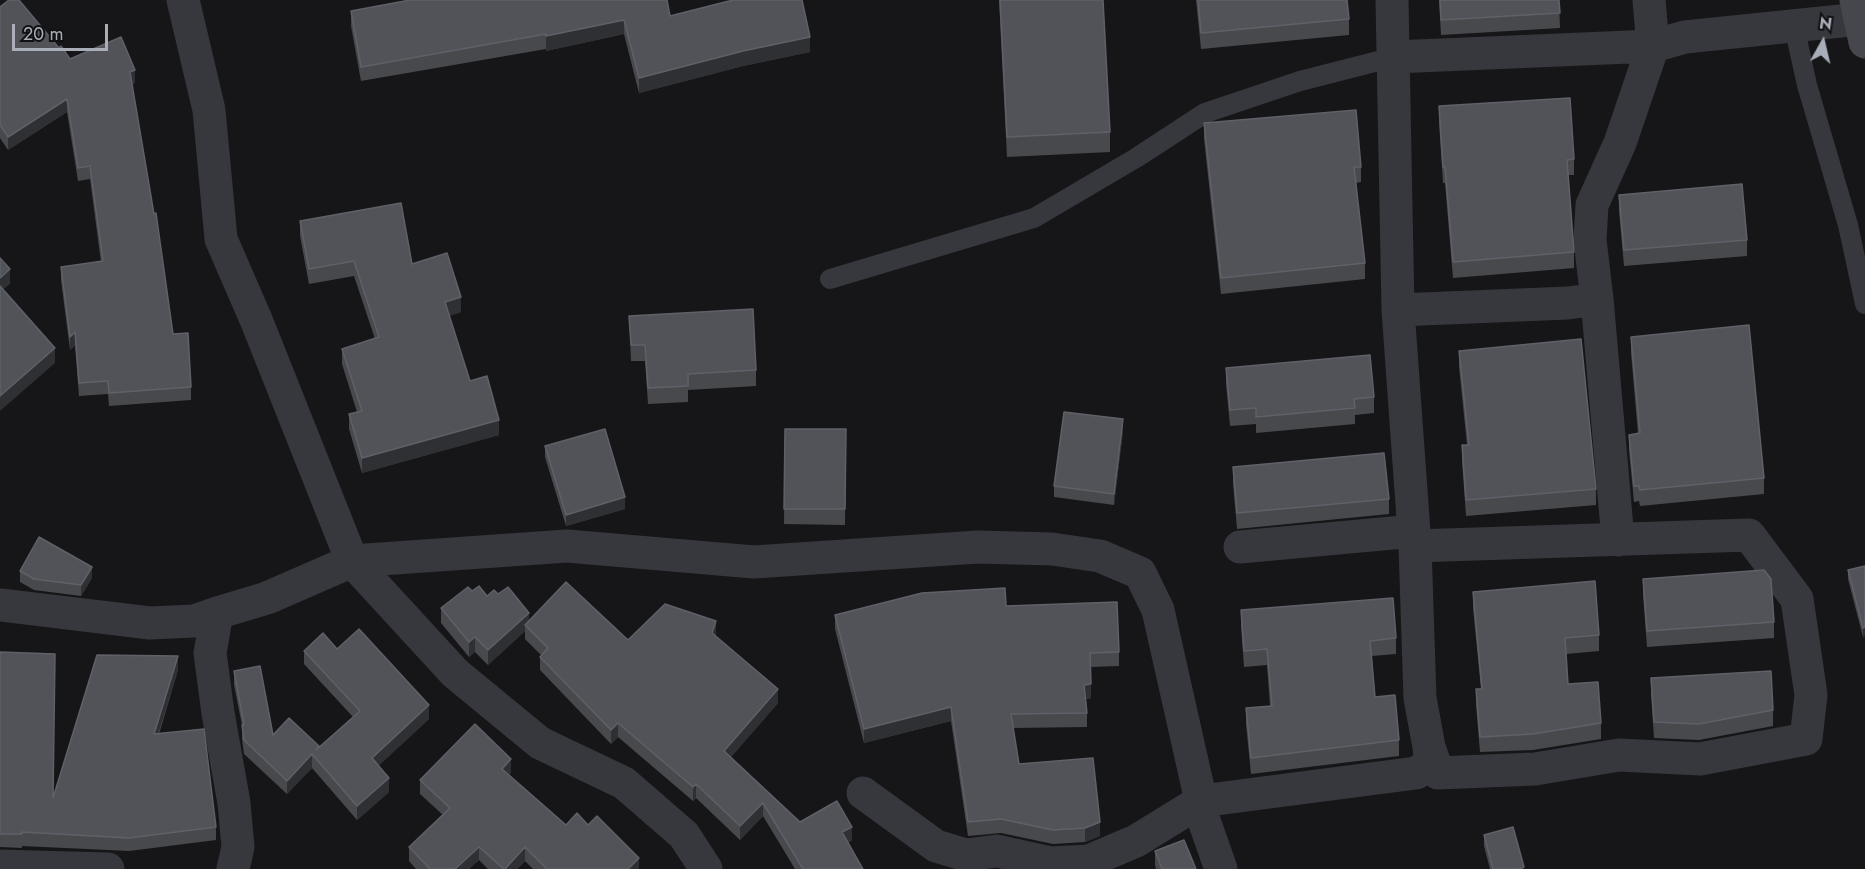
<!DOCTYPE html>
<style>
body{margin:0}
#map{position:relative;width:1865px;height:869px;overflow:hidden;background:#161618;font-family:Jost,sans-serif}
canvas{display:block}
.north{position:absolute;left:1793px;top:12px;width:60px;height:60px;-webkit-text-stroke:4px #111113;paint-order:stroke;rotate:8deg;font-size:16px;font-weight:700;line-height:24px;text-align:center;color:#a8adb8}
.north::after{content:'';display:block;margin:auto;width:21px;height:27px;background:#a8adb8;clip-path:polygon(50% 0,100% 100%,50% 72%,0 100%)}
.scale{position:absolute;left:12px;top:24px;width:96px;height:27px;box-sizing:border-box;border:3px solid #a8adb8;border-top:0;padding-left:8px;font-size:18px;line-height:21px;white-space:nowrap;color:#a8adb8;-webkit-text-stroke:4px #111113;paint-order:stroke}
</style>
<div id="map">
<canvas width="1865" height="869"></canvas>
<div class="north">N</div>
<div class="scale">20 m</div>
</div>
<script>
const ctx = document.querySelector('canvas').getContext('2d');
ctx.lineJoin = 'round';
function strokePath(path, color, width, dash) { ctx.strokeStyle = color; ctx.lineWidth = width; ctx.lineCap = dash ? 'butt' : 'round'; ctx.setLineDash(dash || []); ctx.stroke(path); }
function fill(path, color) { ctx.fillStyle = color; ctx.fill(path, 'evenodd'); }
const lane = new Path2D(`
 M1794,26L1807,85L1848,225L1865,304
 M830,279L1034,218L1136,158L1205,113L1300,81L1394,57`);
const street = new Path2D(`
 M183,0L209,110L221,239L257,322L352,561L455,673L540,743L624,783L684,835L706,869
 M1392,0L1398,310L1415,546L1420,698L1429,747L1438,773L1535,769L1619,755L1700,759L1806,739L1811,695L1797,599L1749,535L1415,546
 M1394,57L1653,46L1685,37L1860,19
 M1597,299L1618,540
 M1398,310L1568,303L1597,299L1590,240L1592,205L1620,143L1653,46L1649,0
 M1240,547L1414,531
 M0,605L150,623L194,621L217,613
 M863,793L936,846L966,855L997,851L1051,863L1089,861L1136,841L1201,801L1416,773L1431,764L1429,747
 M0,866L108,869
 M233,869L238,847L234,803L218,713L210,653L217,613L267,598L352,561L567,546L754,562L978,547L1052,549L1100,556L1140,573L1158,610L1201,801L1200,809L1221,869`);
const secondary = new Path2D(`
 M1856,0L1865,42`);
const wall = new Path2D(`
 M999,0H1103L1110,132V152L1007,157Z
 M1196,0H1347L1349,19V35L1201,49Z
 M1439,0H1559L1560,28L1441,35Z
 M0,7L59,48L70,59L135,83L132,84L173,334L191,387V400L109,406L108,394L79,396L75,345L70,350L61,280V267L101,262L90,179L78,181L67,112L8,150L0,138Z
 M351,11L670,16L810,52L743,66L639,93L624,34L546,51V49L361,81L351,26Z
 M1439,106L1574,159V175H1568L1574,252V268L1453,278L1445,183H1443L1439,122Z
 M1204,123L1361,167V182L1356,183L1365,263V279L1221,294L1204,139Z
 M1619,195L1747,240V256L1624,266L1619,211Z
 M300,221L412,264L461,312L449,316L470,381L499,435L362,473L349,429V414L357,412L342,364V349L375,339L354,276L309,284L300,236Z
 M629,316L756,370V386L688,390V402L648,404L645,361H631Z
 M1631,337L1764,478V494L1640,506L1639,501L1634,502L1629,450V435L1638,434L1631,353Z
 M1459,351L1596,489V505L1466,516L1462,461V445H1467L1459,367Z
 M1226,368L1374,397V413L1355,415V424L1256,433V424L1230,426L1226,384Z
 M785,429H846L845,525L784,524Z
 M1123,431L1114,505L1054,497V486Z
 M545,446L625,509L566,526L545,457Z
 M1233,467L1389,499V514L1237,529L1233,483Z
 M1865,566V636L1863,637L1848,579V570Z
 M20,571L92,578L81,596L34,590L20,582Z
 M1643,579L1774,622V638L1647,647L1643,595Z
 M472,591L487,596L498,594L529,622L628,640L716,635V636L778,703L731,757L800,822L852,840L848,843L863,869H795L763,816L740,840L696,798L693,801L618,737L611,744L540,670V657L541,655L525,639V631L488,665L475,652L469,657L441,623V608Z
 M1473,592L1599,635V651L1566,654L1568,684L1601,723V739L1533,750L1480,752L1476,705V689H1481L1473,608Z
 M1006,606L1119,652V666L1091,667V698L1086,699L1087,713V727L1013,728L1019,764L1100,836L1085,842L1053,844L1001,833L968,836L951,721L864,743L835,629V615Z
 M1241,610L1396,638V654L1372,656L1375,697L1399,740V756L1251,774L1246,724V708L1270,706L1267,665L1244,667L1241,626Z
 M337,649L429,719L378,766L389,792L357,820L312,768L287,794L244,754L242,739V725L234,685V671L273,735L319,747L353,717L304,664V651Z
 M0,652L53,797L178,670L159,734L216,827V840L129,851L22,846V848L0,847Z
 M1651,678L1773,710V726L1699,740L1654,738L1651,694Z
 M511,772L509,775L566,825H588L639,869H533L525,861L517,869H488L479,860L469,869H416L409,861V847L443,815L420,794V780Z
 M1484,835L1524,869H1490L1484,846Z
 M1155,851L1196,869H1156L1155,865Z`);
const shadedWall = new Path2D(`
 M624,20V34L546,51V36Z
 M810,37V52L743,66L639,93V78L743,51Z
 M135,70V83L130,85V72Z
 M67,99V112L8,150V137Z
 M10,269V284L0,292V278Z
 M461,297V312L445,317V302Z
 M75,332V345L70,350V337Z
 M55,348V363L0,411V396Z
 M1123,419V431L1114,505V494Z
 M499,420V435L362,473V458Z
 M625,497V509L566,526V515Z
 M92,567V578L81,596V585Z
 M529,613V627L525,625V631L488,665V650Z
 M716,621V635L712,647V633Z
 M1865,627V636L1863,637V628Z
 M475,637V652L469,657V642Z
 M178,656V670L154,747V734Z
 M1091,684V698L1084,699V685Z
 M778,689V703L724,765V751Z
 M429,705V719L372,772V758Z
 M951,707V721L864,743V729Z
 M618,723V737L611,744V730Z
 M312,754V768L287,794V781Z
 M511,759V772L502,782V769Z
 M389,778V792L357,820V806Z
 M696,784V798L693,801V787Z
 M763,803V816L740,840V826Z
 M1100,822V836L1085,842V828Z
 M852,827V840L842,846V832Z
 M479,847V860L469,869H455Z
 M525,847V861L517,869H505Z
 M639,858V869H628Z`);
const building = new Path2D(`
 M9,0H19L59,48L61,46L70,59L121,37L135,70L130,72L154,214L156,213L173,334L188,333L191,387L109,393L108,381L79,383L75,332L70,337L61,267L103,261L90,166L78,168L67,99L8,137L0,125V7Z
 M410,0H667L670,16L733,0H802L810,37L743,51L639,78L624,20L546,36V34L361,67L351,11Z
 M1000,0H1103L1110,132L1007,137Z
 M1198,0H1347L1349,19L1201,33Z
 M1440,0H1559L1560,13L1441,20Z
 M1570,98L1574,159L1567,160L1574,252L1453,262L1445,167H1443L1439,106Z
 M1356,110L1361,167H1354L1365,263L1221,278L1204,123Z
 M1742,184L1747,240L1624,250L1619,195Z
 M401,203L412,264L447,253L461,297L445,302L470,381L487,376L499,420L362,458L349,414L362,411L342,349L379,337L354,261L309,269L300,221Z
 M0,258L10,269L0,278Z
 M0,286L55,348L0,396Z
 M753,309L756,370L688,374V386L648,388L645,345H631L629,316Z
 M1749,325L1764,478L1640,490L1639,486H1634L1629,435L1640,433L1631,337Z
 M1581,339L1596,489L1466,500L1462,445H1469L1459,351Z
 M1370,355L1374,397L1354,399L1355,408L1256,417V408L1230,410L1226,368Z
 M1064,412L1123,419L1114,494L1054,486Z
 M605,429L625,497L566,515L545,446Z
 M785,429H846L845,509H784Z
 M1384,453L1389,499L1237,513L1233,467Z
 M39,537L92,567L81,585L34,579L20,571Z
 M1865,566V627L1863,628L1848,570Z
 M1764,570L1771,579L1774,622L1647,631L1643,579Z
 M1595,581L1599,635L1565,638L1568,684L1598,682L1601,723L1533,734L1480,737L1476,689H1482L1473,592Z
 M566,582L628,640L665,604L716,621L712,633L778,689L724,751L800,822L837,801L852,827L842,832L863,869H803L763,803L740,826L696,784L693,787L618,723L611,730L540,657L548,648L525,625Z
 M479,586L487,596L494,590L498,594L508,587L529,613L488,650L475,637L469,642L441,608L468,587L472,591Z
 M1005,588L1006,606L1117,602L1119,652L1090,653L1091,684L1084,685L1087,713L1011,714L1019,764L1093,758L1100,822L1085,828L1053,830L1001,819L968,822L951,707L864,729L835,615L922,593Z
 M1393,598L1396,638L1370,641L1375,697L1395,695L1399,740L1251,758L1246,708L1272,706L1267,649L1244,651L1241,610Z
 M359,629L429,705L372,758L389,778L357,806L312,754L287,781L244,740L242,725H244L234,671L260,666L273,735L289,718L319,746L316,750L360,711L304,651L323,633L337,649Z
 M0,652L55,654L53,798L97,655L178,656L154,734L204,729L216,827L129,838L22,832V834H0Z
 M1771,671L1773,710L1699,724L1654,722L1651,678Z
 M475,724L511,759L502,769L566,825L577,813L588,825L597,816L639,858L628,869H547L525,847L505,869H504L479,847L455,869H430L409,847L450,808L420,780Z
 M1513,827L1524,867L1519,869H1493L1484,835Z
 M1184,840L1196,869H1162L1155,851Z`);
strokePath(lane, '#37383d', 20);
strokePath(street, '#37383d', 33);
strokePath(secondary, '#45474d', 33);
fill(wall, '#47494d');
fill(shadedWall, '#2f3033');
fill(building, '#525359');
strokePath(building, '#5f6168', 1.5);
</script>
